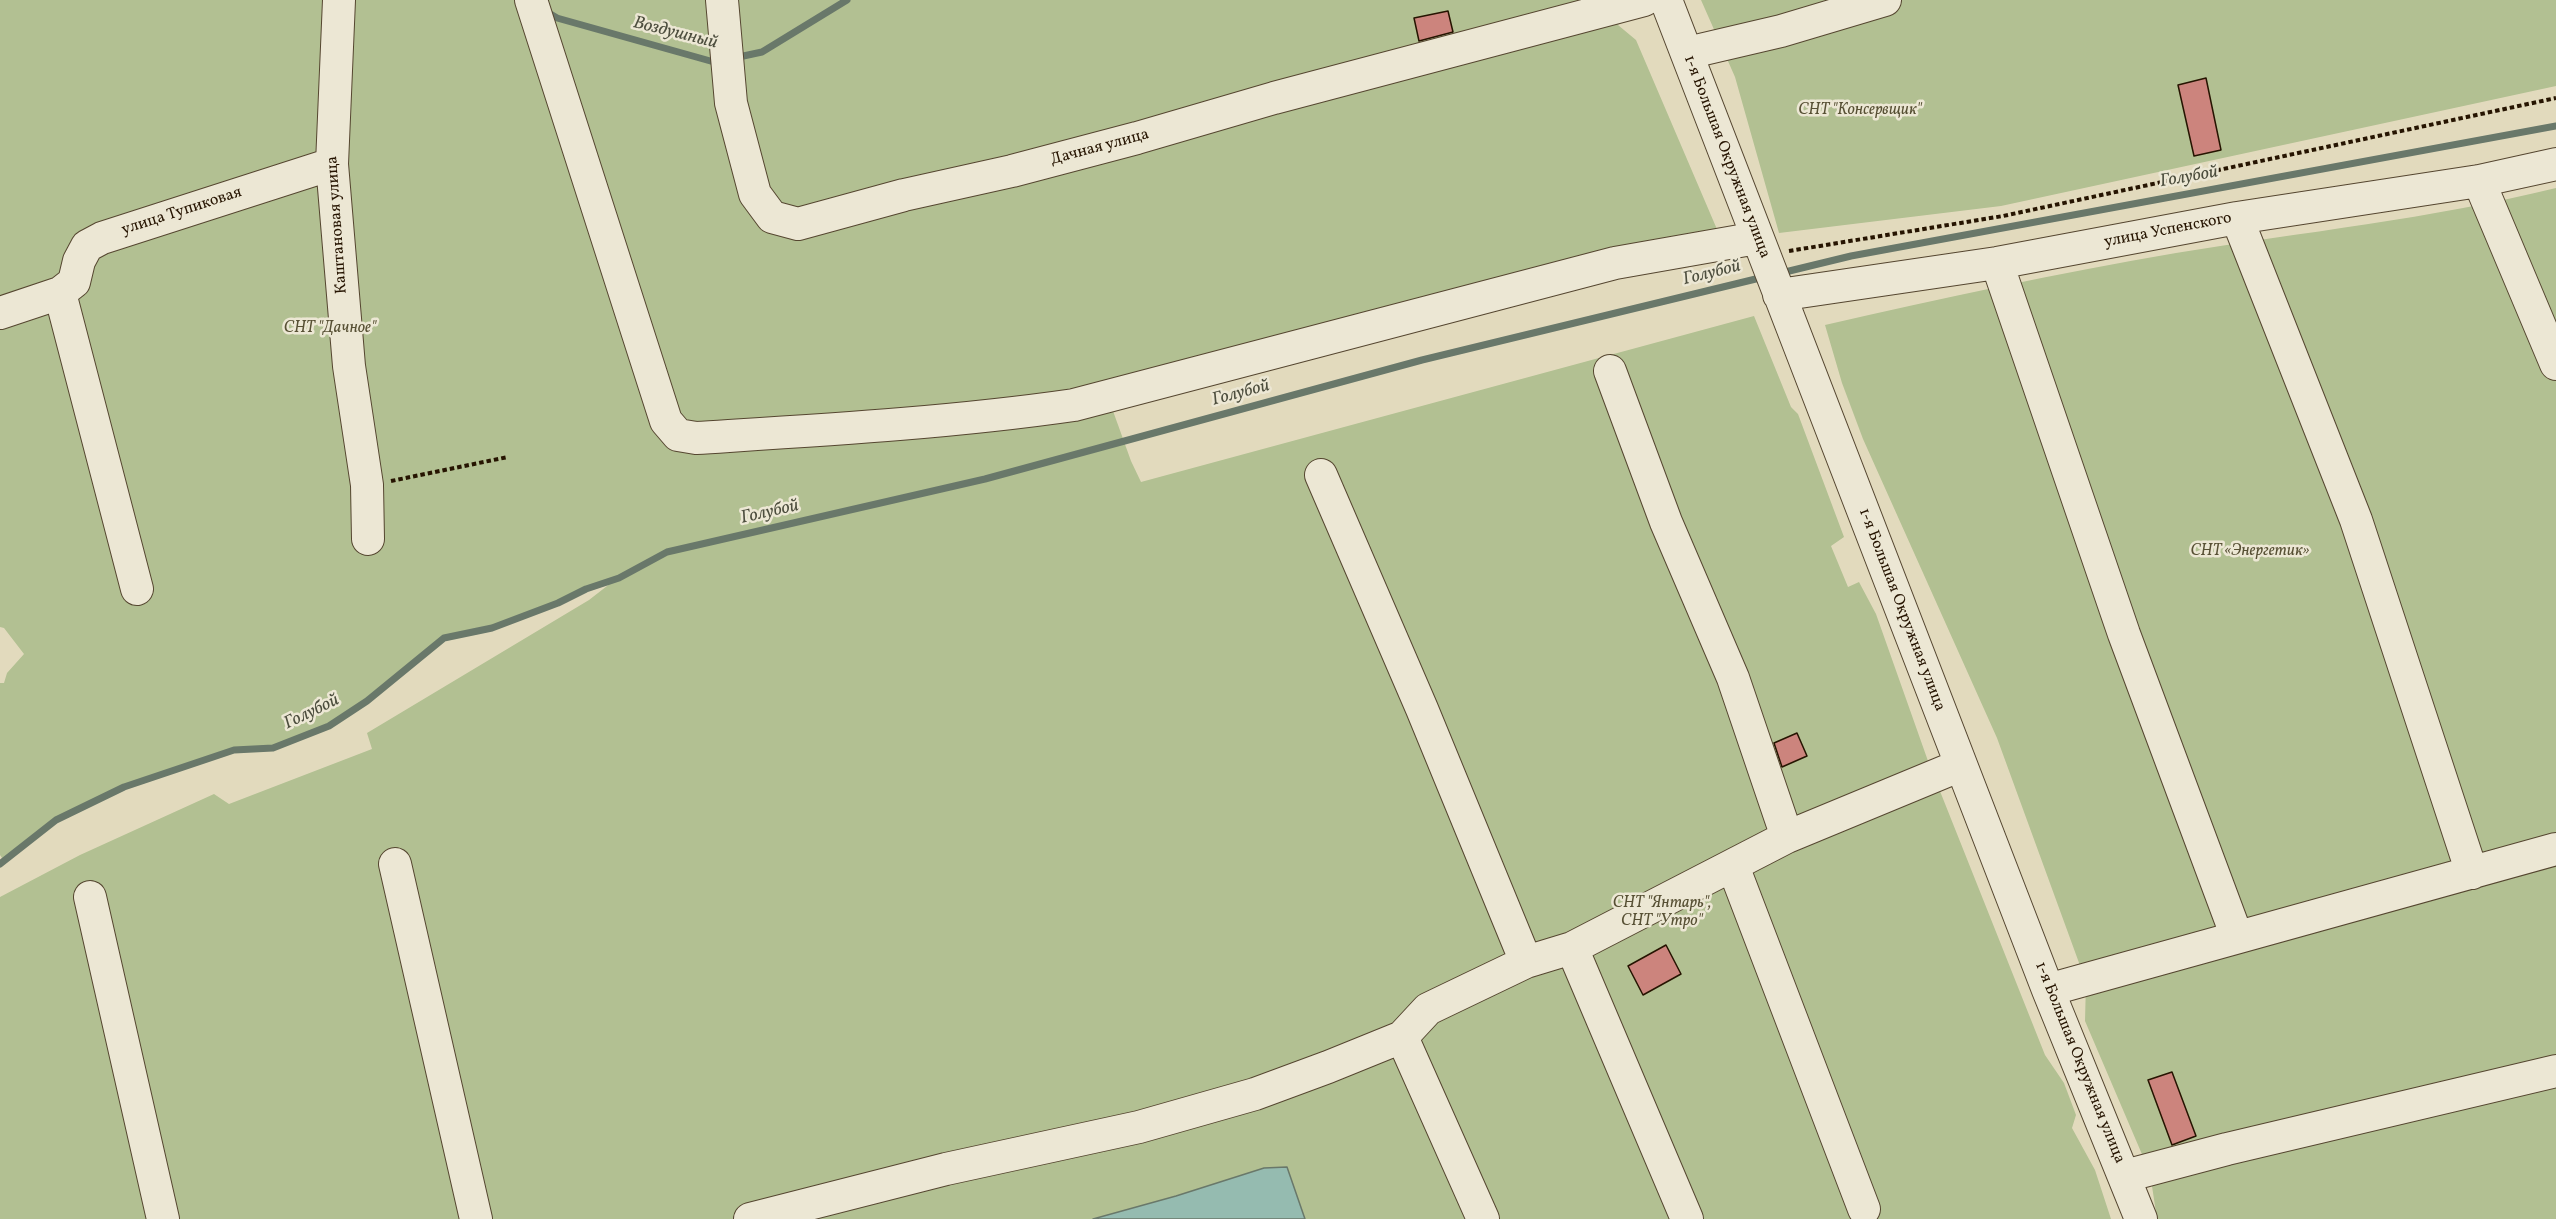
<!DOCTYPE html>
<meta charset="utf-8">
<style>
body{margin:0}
canvas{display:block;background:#e2dabd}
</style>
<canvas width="2556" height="1219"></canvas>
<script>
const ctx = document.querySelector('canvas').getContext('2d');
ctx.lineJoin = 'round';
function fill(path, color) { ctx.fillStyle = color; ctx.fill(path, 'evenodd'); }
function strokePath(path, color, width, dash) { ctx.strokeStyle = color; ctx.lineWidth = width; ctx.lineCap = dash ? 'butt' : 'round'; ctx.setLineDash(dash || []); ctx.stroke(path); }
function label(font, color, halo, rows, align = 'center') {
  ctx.font = font + ' Vollkorn,serif'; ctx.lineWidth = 5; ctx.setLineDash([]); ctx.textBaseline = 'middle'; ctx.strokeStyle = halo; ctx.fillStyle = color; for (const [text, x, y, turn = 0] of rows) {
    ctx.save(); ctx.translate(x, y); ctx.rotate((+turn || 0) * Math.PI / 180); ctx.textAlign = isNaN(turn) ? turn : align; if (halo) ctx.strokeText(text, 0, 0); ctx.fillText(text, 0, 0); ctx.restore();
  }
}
const green = new Path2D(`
 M0,0H1620L1624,17L1618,25L1636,40L1722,241L1113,411L1131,461L1141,482L1754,316L1791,407L1798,414L1844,537L1831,546L1848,587L1859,582L1876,614L1928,761L2045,1055L2064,1083L2076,1115L2072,1128L2095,1170L2111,1219H0V897L80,855L214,794L229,804L372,749L367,733L589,600L616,579L586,589L558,603L492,628L444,638L367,701L329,726L273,748L234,750L124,787L56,820L4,861L0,855V683H4L7,673L24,654L4,628L0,627Z
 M1701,0H2556V86L2001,206L1779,233L1735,77Z
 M2556,188V1219H2157L2150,1173L2085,1021L2086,982L1997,738L1863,439L1842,383L1825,325C1942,298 2058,273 2176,253C2303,232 2431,219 2556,188Z`);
const water = new Path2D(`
 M1287,1167L1305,1219H1093L1176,1196L1264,1168Z`);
const stream = new Path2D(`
 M547,12L557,18L714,62L720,61
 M734,58L762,52L847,0
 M1781,273L1851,256L2556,126
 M0,864L56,820L124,787L234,750L273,748L329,726L367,701L444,638L492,628L558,603L586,589L619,578L667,552L985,479L1422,360L1764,277`);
const building = new Path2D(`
 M1448,11L1453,32L1419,41L1414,18Z
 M2206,78L2221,150L2194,156L2178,85Z
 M1797,733L1807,756L1782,767L1774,743Z
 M1666,945L1681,974L1643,995L1628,966Z
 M2172,1072L2196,1136L2172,1145L2148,1080Z`);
const path = new Path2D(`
 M1789,251L2003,216L2556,98
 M391,481L508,457`);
const minor = new Path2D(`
 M339,0L332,164L349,366L367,485L368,539
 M531,0L666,421L678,435L696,438C822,430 949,423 1074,405L1615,263L1757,238
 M722,0L731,103L755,194L772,217L798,224L904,195L1012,171L1137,138L1274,98L1644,0
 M1666,0L2048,990L2141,1219
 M1687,53L1781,31L1885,0
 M2479,181L2556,364
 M2237,218L2356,520L2472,873
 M1997,263L2124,634L2237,937
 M60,293L137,589
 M1779,295L1997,263L2237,218L2479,181L2556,164
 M0,313L60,293L74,282L79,261L87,246L102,238L332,164
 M1610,371L1666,522L1733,678L1787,837
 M1321,475L1422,709L1526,962
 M395,864L476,1219
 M1733,866L1864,1209
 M90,897L163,1219
 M1572,948L1687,1219
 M2048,990L2556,849
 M1402,1037L1483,1219
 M2125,1176L2227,1149L2556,1071
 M750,1219L946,1169L1139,1127L1255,1094L1328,1067L1402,1037L1428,1009L1526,962L1572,948L1787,837L1961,765`);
const parkNames = [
 ["СНТ \"Консервщик\"",1860,111],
 ["СНТ \"Дачное\"",330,329],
 ["СНТ «Энергетик»",2250,552],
 ["СНТ \"Янтарь\",",1662,904],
 ["СНТ \"Утро\"",1662,922]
];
const streetNames = [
 ["Дачная улица",1100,148,-15],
 ["1-я Большая Окружная улица",1726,157,69],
 ["улица Тупиковая",182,212,-18],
 ["Каштановая улица",338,225,-94],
 ["улица Успенского",2168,231,-11],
 ["1-я Большая Окружная улица",1901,610,69],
 ["1-я Большая Окружная улица",2079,1063,68]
];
const waterNames = [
 ["Воздушный",675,34,14],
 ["Голубой",2189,178,-10],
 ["Голубой",1712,274,-14],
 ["Голубой",1241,394,-15],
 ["Голубой",770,513,-13],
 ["Голубой",312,713,-26]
];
fill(green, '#b2c092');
fill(water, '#95bbb0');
strokePath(water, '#69786a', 1.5);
strokePath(stream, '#69786a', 7);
fill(building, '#cc847d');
strokePath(building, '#261401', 1.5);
strokePath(minor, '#554630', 34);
strokePath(path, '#261401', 4, [4.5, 3]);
strokePath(minor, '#ece7d4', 32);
label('italic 16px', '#575034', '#ece7d4', parkNames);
label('16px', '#261401', '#ece7d4', streetNames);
label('italic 18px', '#4d4e3e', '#ece7d4', waterNames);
</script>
